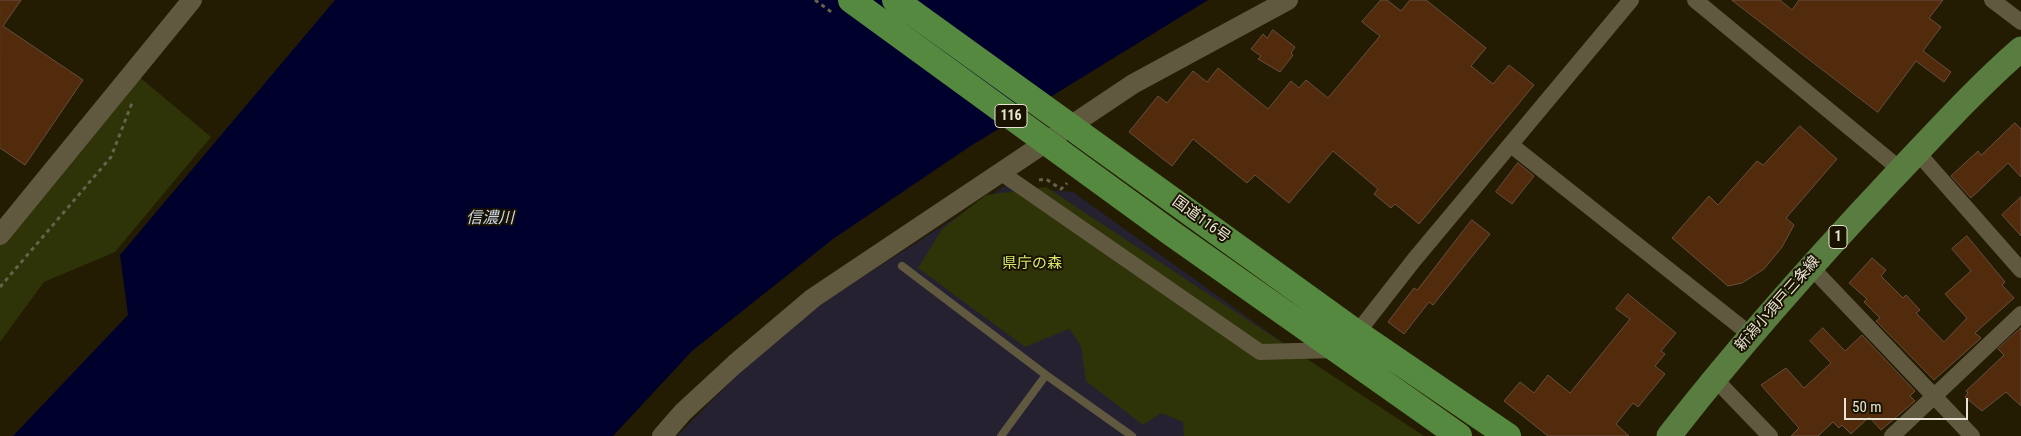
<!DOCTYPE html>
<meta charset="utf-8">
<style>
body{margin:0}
#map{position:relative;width:2021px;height:436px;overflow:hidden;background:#231c03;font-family:"Roboto Condensed",sans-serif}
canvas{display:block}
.scale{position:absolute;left:1844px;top:398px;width:124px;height:22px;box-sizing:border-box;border:2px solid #e8e4d5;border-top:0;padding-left:6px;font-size:15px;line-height:18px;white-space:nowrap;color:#e8e4d5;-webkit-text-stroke:4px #1a1300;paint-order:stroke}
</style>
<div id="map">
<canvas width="2021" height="436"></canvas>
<div class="scale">50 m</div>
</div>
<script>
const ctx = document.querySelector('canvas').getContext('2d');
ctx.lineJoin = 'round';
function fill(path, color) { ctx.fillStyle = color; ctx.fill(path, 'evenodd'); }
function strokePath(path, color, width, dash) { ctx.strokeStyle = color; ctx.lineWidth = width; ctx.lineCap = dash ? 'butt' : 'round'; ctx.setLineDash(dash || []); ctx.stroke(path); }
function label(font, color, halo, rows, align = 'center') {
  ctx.font = font + ' "Roboto Condensed","Noto Sans JP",sans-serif'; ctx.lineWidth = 4; ctx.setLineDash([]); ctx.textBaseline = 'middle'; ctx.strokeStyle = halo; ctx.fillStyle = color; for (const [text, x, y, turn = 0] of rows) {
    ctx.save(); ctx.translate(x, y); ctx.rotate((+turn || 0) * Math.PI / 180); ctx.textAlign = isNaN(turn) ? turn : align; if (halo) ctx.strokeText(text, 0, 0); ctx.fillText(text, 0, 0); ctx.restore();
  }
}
const commercial = new Path2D(`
 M1005,186L1073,192L1413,436H677L741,371L819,305Z`);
const green = new Path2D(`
 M137,75L211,137L115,252L44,282L0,342V243Z
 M1046,187L1424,436H1184L1183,422L1161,413L1143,425L1086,381L1081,346L1069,329L1025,347L918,268L942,229L986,195Z`);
const water = new Path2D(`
 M335,0H1208L969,147L833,239L692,351L613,436H13L128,315L120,255Z`);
const building = new Path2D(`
 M0,0H21L3,26L83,80L25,165L0,148Z
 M1381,0H1387L1401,11L1410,0H1426L1486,48L1471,66L1493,84L1509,65L1534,85L1419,224L1395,204L1391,208L1374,194L1378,189L1333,151L1289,203L1255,175L1247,183L1193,139L1172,166L1129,132L1158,96L1167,103L1193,71L1207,82L1218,68L1268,109L1291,81L1299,88L1306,80L1328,98L1380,36L1362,22Z
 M1732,0H1780L1792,10L1799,0H1943L1929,18L1941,27L1923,51L1951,72L1944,82L1916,61L1878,112Z
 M1273,30L1295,47L1291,53L1293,55L1280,72L1258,59L1261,56L1251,49L1263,34L1267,38Z
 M2015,123L2021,129V177L2008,163L1971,198L1951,176L1978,151L1981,155Z
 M1800,126L1837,159L1786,218L1794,225L1782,247L1764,269L1742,283L1728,286L1672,238L1709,196L1718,205L1757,161L1763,165Z
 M1518,163L1534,176L1512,204L1496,192Z
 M2021,197V236L2002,215Z
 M1472,220L1490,234L1433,305L1429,302L1404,334L1388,322L1414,288L1417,290Z
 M1967,236L2005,282L2002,285L2014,298L1975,333L1981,338L1934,380L1876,321L1880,318L1864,302L1867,299L1849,283L1872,258L1886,270L1881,276L1903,298L1906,295L1920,310L1916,313L1944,342L1967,318L1945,294L1971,271L1952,249Z
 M1628,294L1676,333L1661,351L1665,354L1655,366L1665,374L1638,407L1633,403L1616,424L1629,436H1548L1504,401L1520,382L1534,393L1548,375L1570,393L1630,319L1616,309Z
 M1823,328L1845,351L1862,335L1915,391L1910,396L1915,401L1881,430L1869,417L1851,434L1842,425L1839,428L1833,422L1818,436H1791L1799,428L1761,385L1786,368L1804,388L1831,363L1810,341Z
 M2021,328V406L2006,392L1982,411L1965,397L1968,393L1966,391L2004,355L1998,349Z`);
const path = new Path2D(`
 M815,0L834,14
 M1039,180L1046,179L1061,189L1067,183
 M0,287L111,157L132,103`);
const service = new Path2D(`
 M902,266L1046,375L1132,436
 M1001,436L1046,375`);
const minor = new Path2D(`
 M1695,0L1901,170
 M1992,0L2021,22
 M1511,145L1751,335
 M1918,153L2021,270
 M1000,172L1260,352L1336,350
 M1810,266L1972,436
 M1357,333L1414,260L1631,0
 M1714,378L1770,436
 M1892,436L2021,314`);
const tertiary = new Path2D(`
 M0,235L192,0
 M662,436L683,412L735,364L813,298L1133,84L1288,0`);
const primary = new Path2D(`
 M1669,436C1738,347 1813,263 1890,181C1932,137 1975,89 2021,49`);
const trunk = new Path2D(`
 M851,0L1171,233L1459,436
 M895,0L1357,333L1508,436`);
const shields = [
 [1011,116,32],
 [1838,237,18]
];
const shieldNames = [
 ["116",1011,116],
 ["1",1838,237]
];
const streetNames = [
 ["国道116号",1201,220,36],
 ["新潟小須戸三条線",1778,304,-49]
];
const parkNames = [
 ["県庁の森",1032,264]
];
const waterNames = [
 ["信濃川",490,219]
];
fill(commercial, '#252131');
fill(green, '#2e3308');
fill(water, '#00002c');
fill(building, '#522a0c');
strokePath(building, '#684f40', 1);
strokePath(path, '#68624d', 3, [4, 4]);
strokePath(service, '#61593f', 8);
strokePath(minor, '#61593f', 16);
strokePath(tertiary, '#61593f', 20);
strokePath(primary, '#597d40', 25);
strokePath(trunk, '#568940', 26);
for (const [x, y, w] of shields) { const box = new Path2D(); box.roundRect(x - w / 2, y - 11.5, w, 23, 4); ctx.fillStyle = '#1a1300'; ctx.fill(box); strokePath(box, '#e8e4d5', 1); }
label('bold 14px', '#e8e4d5', null, shieldNames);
label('15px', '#e8e4d5', '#1a1300', streetNames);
label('15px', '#d5e86d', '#1a1300', parkNames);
label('italic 16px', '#ccd9ec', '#1a1300', waterNames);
</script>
